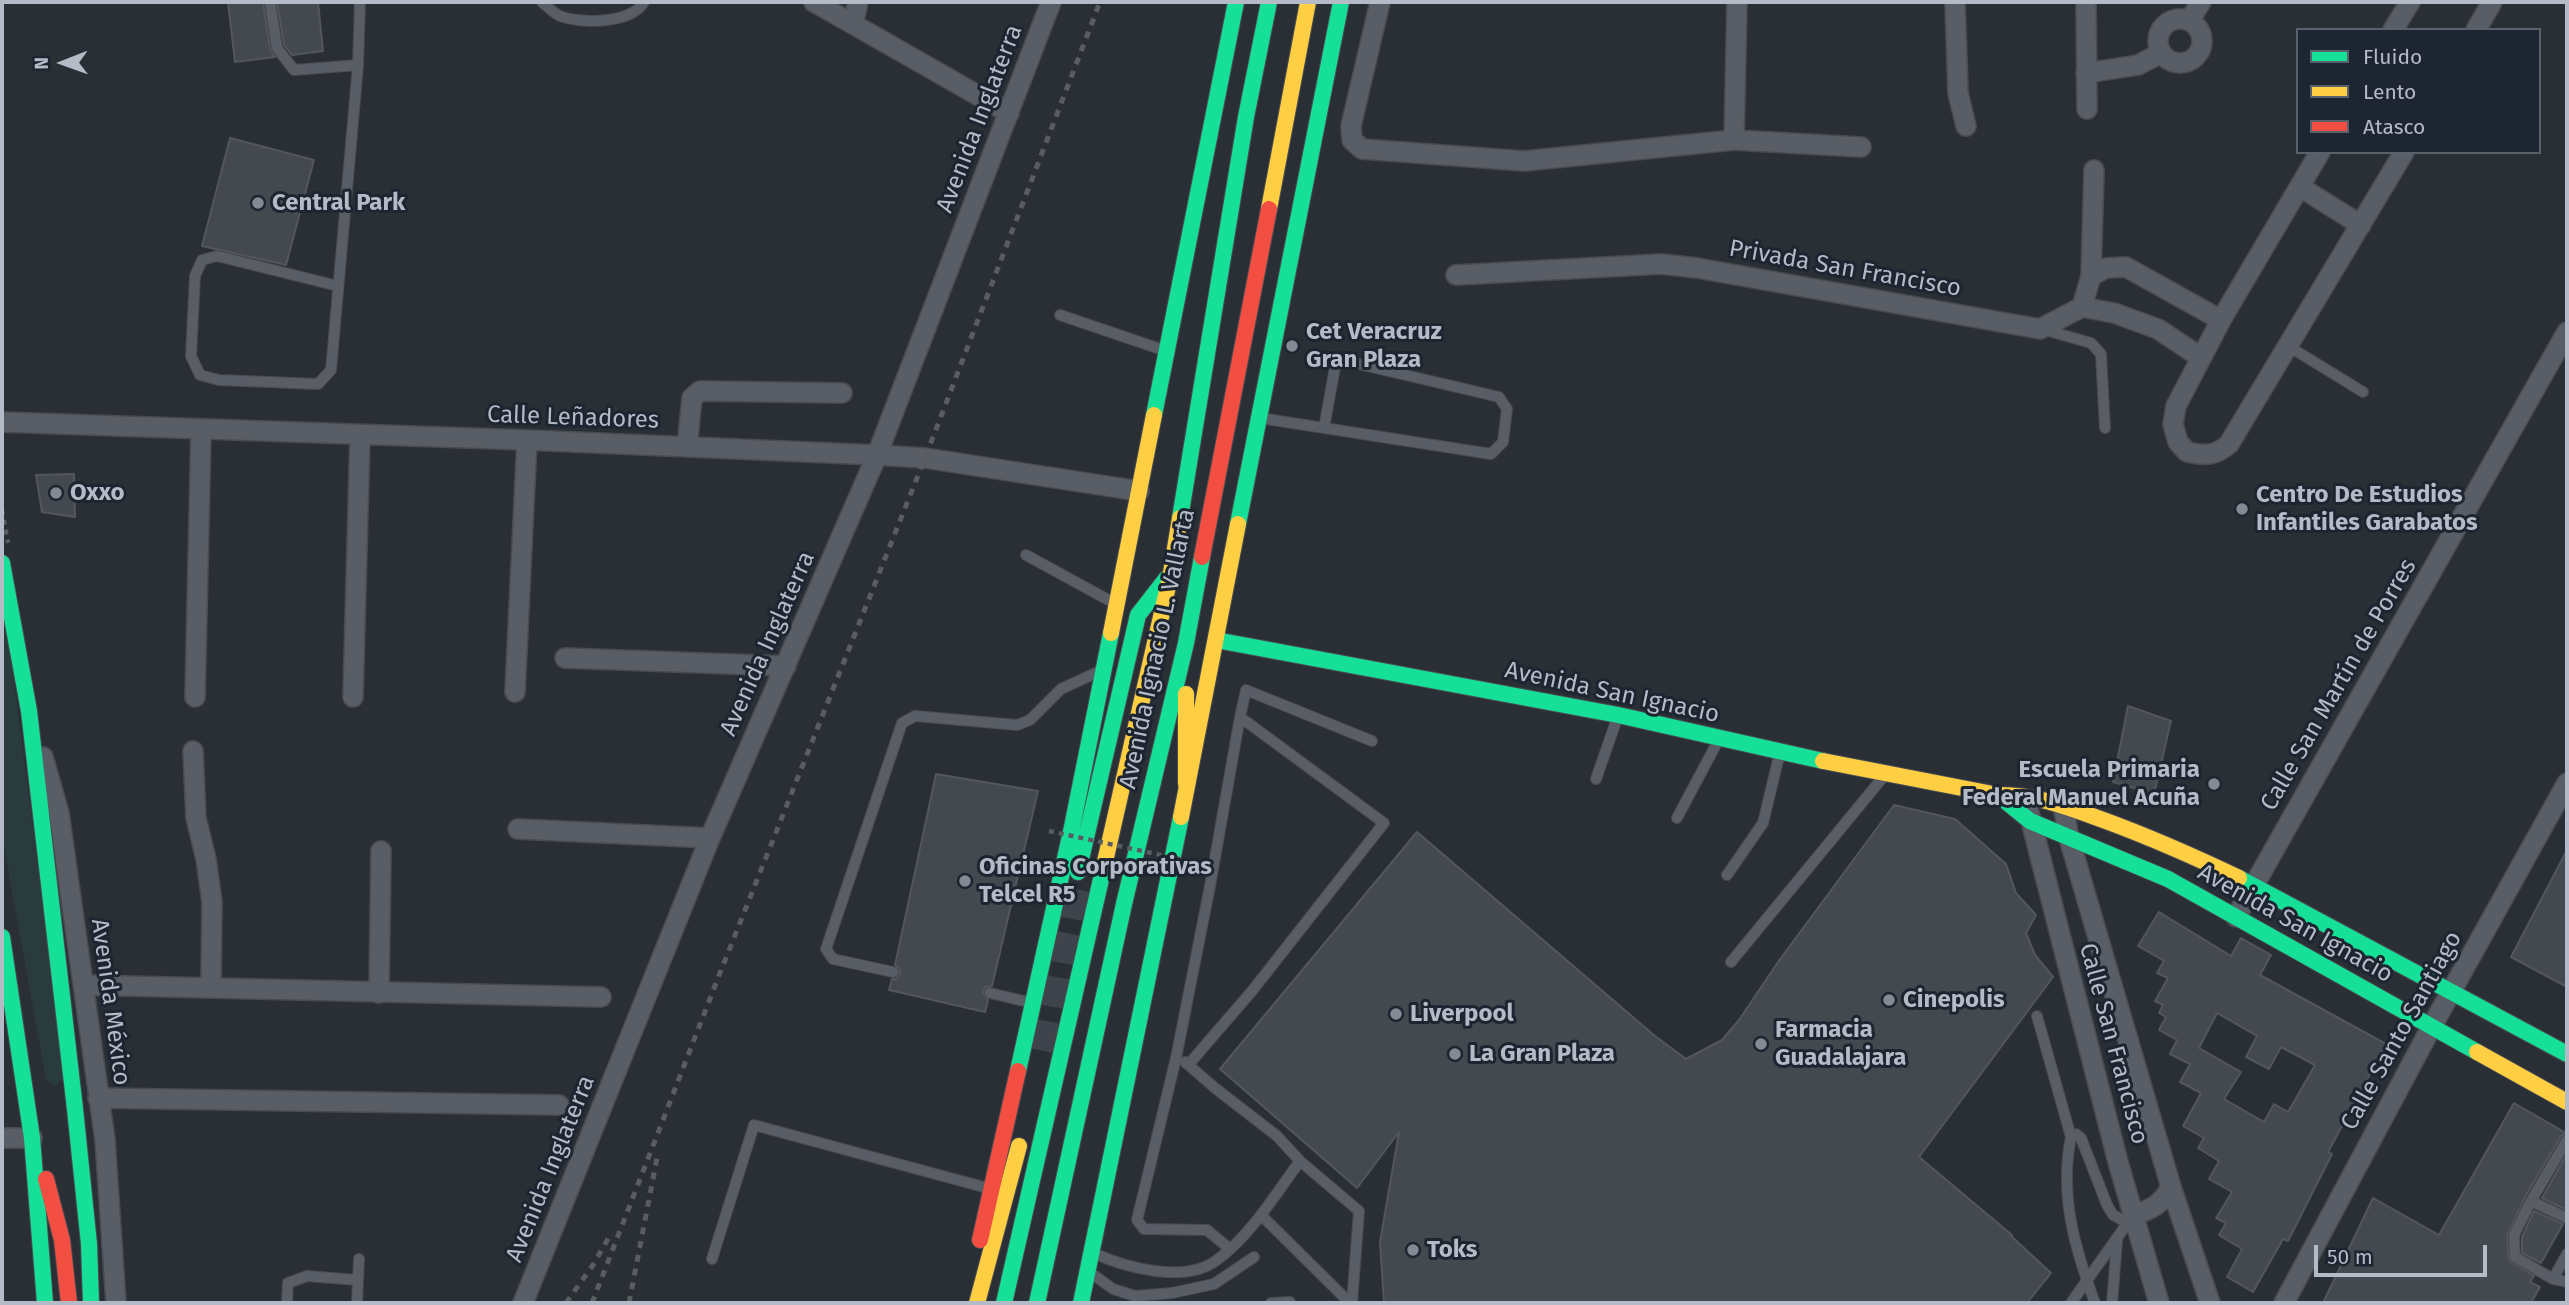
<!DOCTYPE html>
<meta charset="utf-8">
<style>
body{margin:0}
#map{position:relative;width:2569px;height:1305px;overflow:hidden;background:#2a2f36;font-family:"Fira Sans",sans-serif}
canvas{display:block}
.frame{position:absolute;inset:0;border:4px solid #b4bbc7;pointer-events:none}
.legend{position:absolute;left:2296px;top:28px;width:245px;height:126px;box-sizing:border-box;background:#1d2531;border:2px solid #59616d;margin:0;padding:9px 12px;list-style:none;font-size:21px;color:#b4bbc7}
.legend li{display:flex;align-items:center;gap:14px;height:35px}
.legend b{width:35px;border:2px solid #59616d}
.north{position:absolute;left:28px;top:28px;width:70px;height:70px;-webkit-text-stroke:5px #1d2531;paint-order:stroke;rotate:269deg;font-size:19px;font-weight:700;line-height:28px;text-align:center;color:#b4bbc7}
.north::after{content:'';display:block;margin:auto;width:24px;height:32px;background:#b4bbc7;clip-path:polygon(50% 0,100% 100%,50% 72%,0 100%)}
.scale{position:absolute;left:2314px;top:1245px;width:173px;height:32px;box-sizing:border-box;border:4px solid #b4bbc7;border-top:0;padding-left:9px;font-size:21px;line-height:24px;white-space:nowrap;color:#b4bbc7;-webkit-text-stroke:5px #1d2531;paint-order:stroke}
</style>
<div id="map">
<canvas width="2569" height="1305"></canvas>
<div class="frame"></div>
<ul class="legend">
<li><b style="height:9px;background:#16e098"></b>Fluido</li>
<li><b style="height:9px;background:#ffcf43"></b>Lento</li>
<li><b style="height:9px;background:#f24e42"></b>Atasco</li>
</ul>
<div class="north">N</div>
<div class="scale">50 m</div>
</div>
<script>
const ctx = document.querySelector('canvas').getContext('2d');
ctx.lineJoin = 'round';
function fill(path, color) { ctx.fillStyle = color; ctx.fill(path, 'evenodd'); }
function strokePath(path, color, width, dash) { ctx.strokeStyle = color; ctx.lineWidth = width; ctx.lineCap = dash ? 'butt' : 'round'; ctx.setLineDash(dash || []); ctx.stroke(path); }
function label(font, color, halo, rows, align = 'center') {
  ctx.font = font + ' "Fira Sans",sans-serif'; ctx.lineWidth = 6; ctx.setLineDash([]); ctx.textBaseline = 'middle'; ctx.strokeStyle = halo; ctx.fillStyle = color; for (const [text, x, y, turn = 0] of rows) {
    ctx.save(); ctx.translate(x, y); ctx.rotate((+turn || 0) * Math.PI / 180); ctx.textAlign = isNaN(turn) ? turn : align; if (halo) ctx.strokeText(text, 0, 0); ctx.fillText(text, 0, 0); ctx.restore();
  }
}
const green = new Path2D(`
 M2,588L65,1077L55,1086L46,1079L2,836Z`);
const building = new Path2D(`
 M228,2H263L270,49L275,57L235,62Z
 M277,2H318L323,51L292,55L284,45Z
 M230,138L314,160L286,265L202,246Z
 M74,474L75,517L42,512L36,475Z
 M2128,706L2171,721L2154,794L2113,782Z
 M936,774L1038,791L992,986L985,987L983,992L988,1000L985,1012L889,990L892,979H896L900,974V969L895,965Z
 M1894,805L1955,819L2006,864L2016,893L2036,915L2026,933L2035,955L2053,977L1919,1157L2012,1235L2011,1236L2051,1273L2027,1303H1384L1380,1242L1399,1132L1357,1188L1220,1069L1417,832L1655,1036L1686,1059L1722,1040L1739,1020L1778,962Z
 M2567,850V987L2511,957Z
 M2159,912L2231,956L2241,938L2271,955L2260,975L2386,1044L2328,1152L2332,1154L2288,1241L2283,1239L2253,1292L2227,1277L2242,1249L2219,1235L2226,1223L2216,1218L2232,1192L2209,1179L2219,1161L2198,1148L2204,1138L2183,1126L2201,1093L2180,1082L2190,1064L2170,1054L2177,1040L2159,1030L2166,1017L2159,1013L2163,1005L2155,1001L2168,978L2157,973L2164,961L2138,946ZM2217,1013L2257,1036L2246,1057L2269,1069L2281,1047L2315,1065L2288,1112L2274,1104L2264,1122L2224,1099L2241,1072L2199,1048Z
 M2514,1103L2566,1133L2561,1136L2525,1197L2507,1235L2509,1261L2534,1276L2530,1282L2540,1287L2531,1303H2323L2373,1198L2439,1235Z
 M2567,1154V1210L2542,1198Z
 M2534,1211L2563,1224L2541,1263L2522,1253V1237Z`);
const primaryTunnel = new Path2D(`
 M1044,1051L1078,872`);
const path = new Path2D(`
 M2,510L8,543`);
const lane = new Path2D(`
 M270,2L277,48L294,70L358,65
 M542,2C547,6 553,13 560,16C581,24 631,24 644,2
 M338,286L217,256L202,260L195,276L191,356L200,375L219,380L318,384L331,370L358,65L360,2
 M1060,315L1166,351
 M2042,329L2091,343L2101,354L2105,428
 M2288,346L2363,392
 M1260,418L1491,454L1503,442L1507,409L1499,397L1346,361L1335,367L1324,428
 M1026,555L1114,603
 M1240,717L1246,690L1372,741
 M1596,779L1618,716
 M1677,818L1719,739
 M1727,875L1763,823L1780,752
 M1731,962L1884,776
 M893,972L833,959L826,949L902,723L915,716L1017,725L1030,720L1061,689L1100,671
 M990,993L1032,1003
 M2037,1016L2071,1137
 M1185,1062L1215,1088L1277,1136L1300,1161L1359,1211L1352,1303
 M1189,1064L1252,991L1384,823L1240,717L1210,886L1176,1058L1137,1220L1144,1229L1207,1230L1230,1249
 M2567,1140L2531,1201L2567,1218
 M2531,1201L2514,1235L2515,1257L2553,1279
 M1261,1215L1350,1303
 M1093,1253C1127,1268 1185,1284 1217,1260C1251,1235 1275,1195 1300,1161
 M2567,1254L2553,1279L2567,1282
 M712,1259L754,1125L991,1189
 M1091,1273L1113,1289L1135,1296L1172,1293L1214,1284L1254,1257
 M287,1303L288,1283L307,1276L358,1280
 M357,1303L359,1259
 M1271,1303L1290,1302
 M2071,1303L2131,1218
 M2095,1303C2075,1249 2059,1195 2071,1137L2076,1134L2081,1138L2107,1205L2113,1215L2128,1223
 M2112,1303L2117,1241`);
const street = new Path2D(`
 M814,2L1009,113
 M1380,2L1351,126L1352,140L1362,149L1524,161L1734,140L1861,147
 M1955,2L1958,93L1966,126
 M2086,2L2087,109
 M2158 41a22 22 0 1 1 44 0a22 22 0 1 1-44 0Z
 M2189,21L2201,2
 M853,24L858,2
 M2393,30L2410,2
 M2476,30L2492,2
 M2086,73L2138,65L2161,53
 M1734,140L1737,2
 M2320,152L2221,320L2176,406L2173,424L2178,442L2187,452C2206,456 2215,456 2229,444L2404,152
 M2300,187L2361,225
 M1456,275L1661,264L1697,268L2040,329L2082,307L2091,276L2094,170
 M2091,276L2106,268L2126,267L2221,320
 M2082,307L2114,313L2158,329L2200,357
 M2,422L527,440L877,455L925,458L1139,491
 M687,447L692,398L700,391L842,393
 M565,658L786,666
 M515,692L527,440
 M195,697L201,430
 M353,697L360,435
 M193,751L196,818L206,859L212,902L211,988
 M43,757L59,813L105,1140L116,1303
 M2063,805L2069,838L2171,1187L2210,1303
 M2029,813L2118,1162L2159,1303
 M518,829L710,838
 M2236,917L2567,332
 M83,985L601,997
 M379,993L381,851
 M98,1098L559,1105
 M2,1138H32
 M2133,1215C2151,1210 2162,1204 2171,1187
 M523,1303L710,838L877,455L1051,2
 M2284,1303L2432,1026L2567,783`);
const fast = new Path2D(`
 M1154,415L1236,2
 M1180,518L1246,117L1269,2
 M1238,524L1341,2
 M2,563L29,711L75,1109L89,1244L91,1303
 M1216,640L1618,715L1823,761
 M1998,795L2030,821L2168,879L2477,1052
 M1078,872L1138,615L1166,579
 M2239,878L2567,1054
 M2,937L32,1138L45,1303
 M1018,1071L1072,827L1111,633
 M1004,1303L1104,866
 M1037,1303L1124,904L1186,643L1202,557
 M1081,1303L1181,817`);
const slow = new Path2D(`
 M1269,209L1308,2
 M1111,633L1154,415
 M1186,694V784
 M1823,761L1998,795C2039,795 2068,807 2106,821C2152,838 2195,857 2239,878
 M1181,817L1238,524
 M1104,866L1171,573L1180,518
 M2477,1052L2567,1102
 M977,1303L1019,1146`);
const jam = new Path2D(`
 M1202,557L1269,209
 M46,1179L62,1240L69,1303
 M980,1240L1018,1071`);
const rail = new Path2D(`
 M566,1303L593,1265L609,1237
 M592,1303L718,978L925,458L1100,2
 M629,1303L657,1158`);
const pathBridge = new Path2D(`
 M1049,831L1184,860`);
const markers = [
 [258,203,7,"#848a94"],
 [1292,346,7,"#848a94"],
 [56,493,7,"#848a94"],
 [2242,509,7,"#848a94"],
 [2214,784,7,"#848a94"],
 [965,881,7,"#848a94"],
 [1889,1000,7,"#848a94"],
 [1396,1014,7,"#848a94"],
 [1761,1044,7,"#848a94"],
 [1455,1054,7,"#848a94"],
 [1413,1250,7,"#848a94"]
];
const streetNames = [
 ["Avenida Inglaterra",980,119,-69],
 ["Privada San Francisco",1845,269,10],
 ["Calle Leñadores",573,418,2],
 ["Avenida Inglaterra",768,644,-66],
 ["Avenida Ignacio L. Vallarta",1158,649,-78],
 ["Calle San Martín de Porres",2339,685,-60],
 ["Avenida San Ignacio",1612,693,12],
 ["Avenida San Ignacio",2295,924,29],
 ["Avenida México",110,1002,82],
 ["Calle Santo Santiago",2402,1031,-61],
 ["Calle San Francisco",2113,1044,75],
 ["Avenida Inglaterra",551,1169,-68]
];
const poiNames = [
 ["Central Park",272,203],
 ["Cet Veracruz",1306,332],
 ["Gran Plaza",1306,360],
 ["Oxxo",70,493],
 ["Centro De Estudios",2256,495],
 ["Infantiles Garabatos",2256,523],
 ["Escuela Primaria",2200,770,"right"],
 ["Federal Manuel Acuña",2200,798,"right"],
 ["Oficinas Corporativas",979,867],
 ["Telcel R5",979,895],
 ["Cinepolis",1903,1000],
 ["Liverpool",1410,1014],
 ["Farmacia",1775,1030],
 ["Guadalajara",1775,1058],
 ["La Gran Plaza",1469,1054],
 ["Toks",1427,1250]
];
fill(green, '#2a3b3e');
fill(building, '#44484f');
strokePath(building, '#52565e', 2);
strokePath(primaryTunnel, '#3f444c', 30, [30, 15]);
strokePath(lane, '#484b51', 12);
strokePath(street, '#484b51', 22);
strokePath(fast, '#484b51', 18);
strokePath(slow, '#484b51', 18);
strokePath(jam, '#484b51', 18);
strokePath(path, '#585d62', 4.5, [5, 5]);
strokePath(lane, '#595d65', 10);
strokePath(street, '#595d65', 19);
strokePath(fast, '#16e098', 16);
strokePath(slow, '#ffcf43', 16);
strokePath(jam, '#f24e42', 16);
strokePath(rail, '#595d62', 5, [7, 7]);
strokePath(pathBridge, '#585d62', 4.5, [5, 5]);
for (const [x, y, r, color] of markers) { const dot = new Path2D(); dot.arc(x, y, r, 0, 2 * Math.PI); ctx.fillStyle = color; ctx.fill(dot); strokePath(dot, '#1d2531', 2.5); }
label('24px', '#b4bbc7', '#1d2531', streetNames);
label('bold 24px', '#b4bbc7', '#1d2531', poiNames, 'left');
</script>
